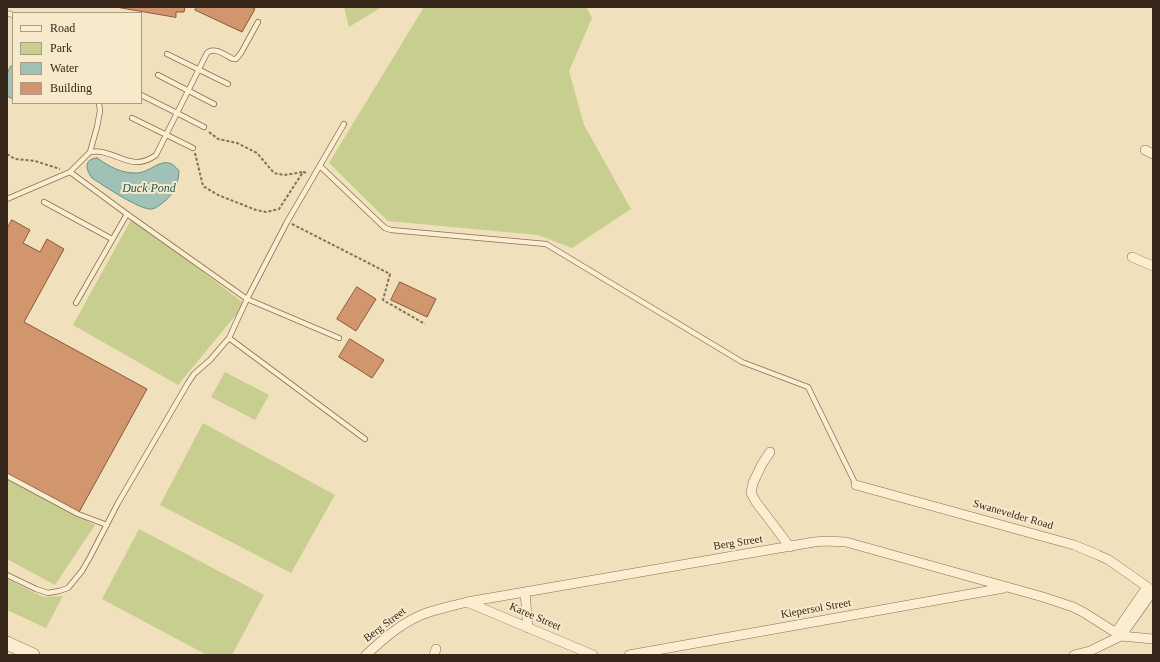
<!DOCTYPE html>
<style>
body{margin:0}
#map{position:relative;width:1160px;height:662px;overflow:hidden;background:#f0e0bb;font-family:Georgia,serif}
canvas{display:block}
.frame{position:absolute;inset:0;border:8px solid #36271a;pointer-events:none}
.legend{position:absolute;left:12px;top:12px;width:130px;height:92px;box-sizing:border-box;background:#f7eacb;border:1px solid #aa9c84;margin:0;padding:5px 7px;list-style:none;font-size:12px;color:#36271a}
.legend li{display:flex;align-items:center;gap:8px;height:20px}
.legend b{width:20px;border:1px solid #aa9c84}
</style>
<div id="map">
<canvas width="1160" height="662"></canvas>
<div class="frame"></div>
<ul class="legend">
<li><b style="height:5px;background:#fbedcf"></b>Road</li>
<li><b style="height:11px;background:#c8ce8f"></b>Park</li>
<li><b style="height:11px;background:#a0c1b6"></b>Water</li>
<li><b style="height:11px;background:#d1966e"></b>Building</li>
</ul>
</div>
<script>
const ctx = document.querySelector('canvas').getContext('2d');
ctx.lineJoin = 'round';
function fill(path, color) { ctx.fillStyle = color; ctx.fill(path, 'evenodd'); }
function strokePath(path, color, width, dash) { ctx.strokeStyle = color; ctx.lineWidth = width; ctx.lineCap = dash ? 'butt' : 'round'; ctx.setLineDash(dash || []); ctx.stroke(path); }
function label(font, color, halo, rows, align = 'center') {
  ctx.font = font + ' Georgia,serif'; ctx.lineWidth = 4; ctx.setLineDash([]); ctx.textBaseline = 'middle'; ctx.strokeStyle = halo; ctx.fillStyle = color; for (const [text, x, y, turn = 0] of rows) {
    ctx.save(); ctx.translate(x, y); ctx.rotate((+turn || 0) * Math.PI / 180); ctx.textAlign = isNaN(turn) ? turn : align; if (halo) ctx.strokeText(text, 0, 0); ctx.fillText(text, 0, 0); ctx.restore();
  }
}
const green = new Path2D(`
 M344,7H382L349,27Z
 M424,7H586L592,18L569,71L584,125L631,209L572,248L538,235L388,221L329,163Z
 M132,218L245,304L178,385L73,325Z
 M225,372L269,395L255,420L211,397Z
 M203,423L335,495L291,573L160,505Z
 M7,476L95,525L55,585L7,559Z
 M139,529L264,595L232,655H207L102,599Z
 M7,579L43,597L63,596L46,628L7,610Z`);
const water = new Path2D(`
 M11,66L13,67V99L7,96V74Z
 M97,158C110,167 122,174 138,173C154,171 165,152 179,171C178,185 175,192 165,201C161,204 157,208 152,209C141,211 103,185 92,178C86,170 83,159 97,158Z`);
const building = new Path2D(`
 M116,7H185L184,12H176V17Z
 M197,7H251L255,9L242,32L195,10Z
 M12,220L30,230L23,243L40,252L47,239L64,249L24,322L147,389L78,514L7,476V229Z
 M400,282L436,299L427,317L391,300Z
 M357,287L376,299L356,331L337,319Z
 M350,339L384,360L372,378L339,357Z`);
const path = new Path2D(`
 M209,132L218,139L237,143L257,153L274,173L284,175L303,172
 M195,153L203,186L218,195L256,210L266,212L279,209L303,172L307,173
 M7,154L15,159L35,161L60,169
 M292,224L390,274L383,300L425,324`);
const lane = new Path2D(`
 M7,13L13,15
 M167,54L228,84
 M158,75L214,104
 M141,95L177,113L204,127
 M132,118L193,148
 M90,152C116,148 130,174 156,155L207,53C214,46 225,55 233,59H236L241,53L258,22
 M320,166L385,228L391,230L546,244L742,362L808,387L856,485
 M70,172L127,214L247,299L339,338
 M7,199L70,172L90,152L97,127L100,111L99,103
 M44,202L112,239
 M76,303L127,214
 M229,338L365,439
 M7,476L78,514L107,525
 M7,575L36,589L48,593L59,591L68,588L82,571L90,557L118,503L188,383L194,374L210,360L229,338L247,299L287,222L344,124`);
const street = new Path2D(`
 M1145,150L1153,154
 M1132,257L1153,266
 M770,452L762,464L753,483L751,493L756,502L790,547
 M856,485L1074,545L1098,555L1109,560L1153,591
 M525,592L528,628
 M467,602L593,655
 M1118,629L1147,587
 M366,655C382,640 399,625 419,616C432,610 453,606 467,602L814,542L826,541L846,542L1043,597L1073,607L1083,612L1121,636L1153,639
 M434,655L436,649
 M629,655L1004,588
 M1074,655L1090,651L1121,636L1153,591`);
const secondary = new Path2D(`
 M7,643L33,655`);
const streetNames = [
 ["Swanevelder Road",1013,515,16],
 ["Berg Street",738,543,-9],
 ["Kiepersol Street",816,609,-10],
 ["Karee Street",535,617,23],
 ["Berg Street",385,625,-37]
];
const waterNames = [
 ["Duck Pond",149,189]
];
fill(green, '#c8ce8f');
fill(water, '#a0c1b6');
strokePath(water, '#678e84', 1);
fill(building, '#d1966e');
strokePath(building, '#895739', 1);
strokePath(lane, '#886f54', 6);
strokePath(street, '#886f54', 10);
strokePath(secondary, '#6a5038', 14);
strokePath(path, '#886f54', 2, [3, 2]);
strokePath(lane, '#fbedcf', 4.5);
strokePath(street, '#fbedcf', 9);
strokePath(secondary, '#fbedcf', 13);
label('11px', '#36271a', '#f7eacb', streetNames);
label('italic 12px', '#285753', '#f7eacb', waterNames);
</script>
